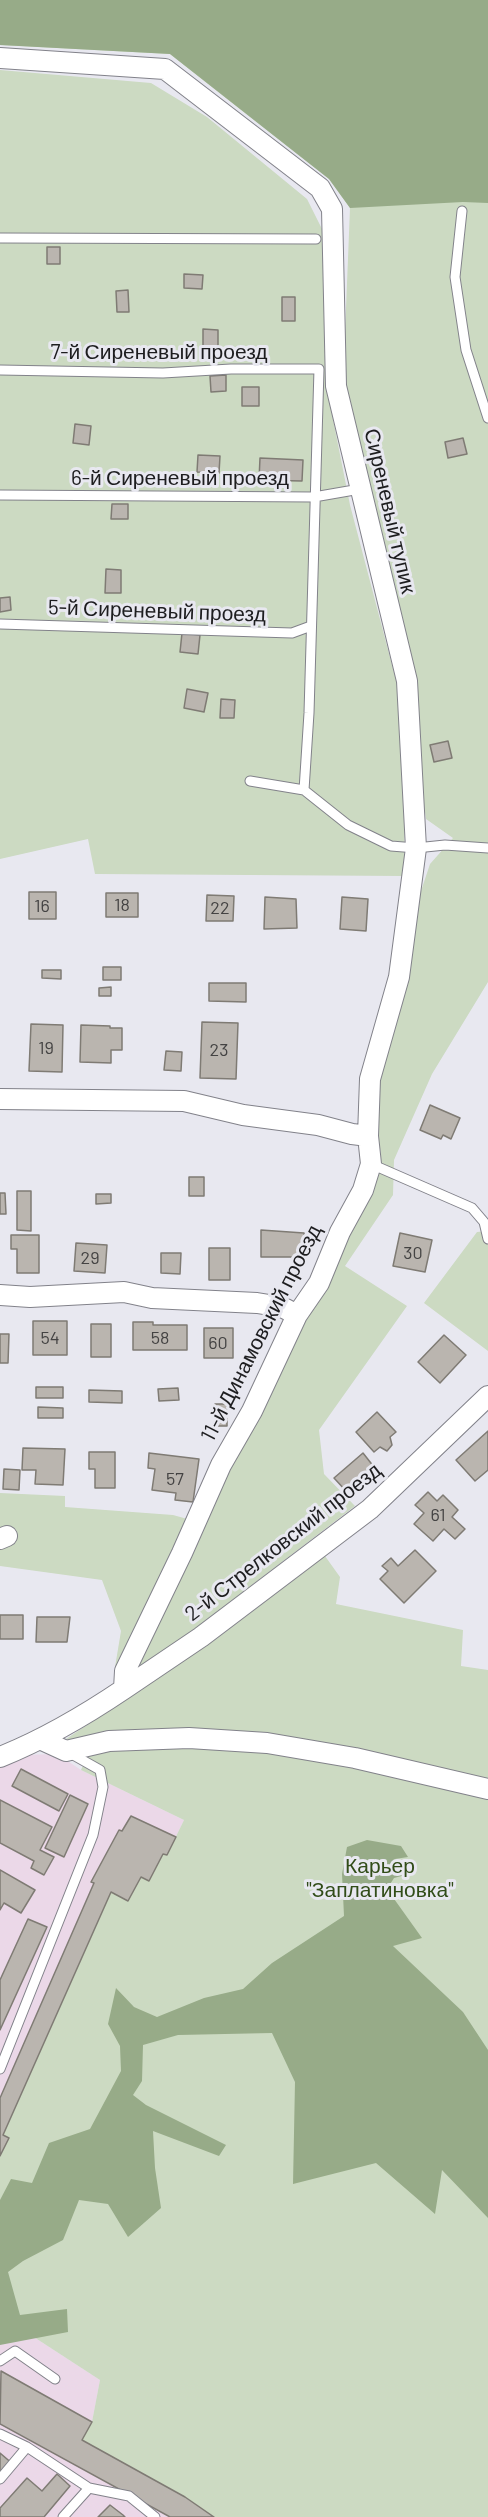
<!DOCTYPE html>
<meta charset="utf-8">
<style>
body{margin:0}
canvas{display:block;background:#e8e8f0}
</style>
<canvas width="488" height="2517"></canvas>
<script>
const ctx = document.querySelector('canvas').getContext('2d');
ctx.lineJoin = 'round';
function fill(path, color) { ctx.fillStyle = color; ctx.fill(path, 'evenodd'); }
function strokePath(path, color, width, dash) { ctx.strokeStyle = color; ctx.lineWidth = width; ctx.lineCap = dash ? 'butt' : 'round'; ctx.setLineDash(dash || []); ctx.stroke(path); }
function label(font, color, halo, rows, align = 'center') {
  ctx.font = font + ' Barlow,sans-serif'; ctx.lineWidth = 6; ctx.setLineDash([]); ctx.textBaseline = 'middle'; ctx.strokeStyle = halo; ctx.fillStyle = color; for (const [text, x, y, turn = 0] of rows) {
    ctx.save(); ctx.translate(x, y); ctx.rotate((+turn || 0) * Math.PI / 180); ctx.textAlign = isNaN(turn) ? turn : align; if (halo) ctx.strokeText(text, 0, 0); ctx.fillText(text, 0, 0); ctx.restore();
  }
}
const industrial = new Path2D(`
 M57,1754L81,1770L184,1820L167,1855L163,1854L149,1881L141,1878L128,1901L111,1892L4,2135L9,2138L0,2156V1765L24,1755Z
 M0,2315L100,2380L92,2422L82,2439L185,2497L214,2517H0Z`);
const green = new Path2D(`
 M0,0H488V982L432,1074L394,1160L393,1195L345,1266L407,1306L319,1430L324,1474L355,1506L141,1670L136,1669L229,1469L377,1177L381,1154L377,1133V1084L417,903L430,864L453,838L426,819L419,771L343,384L350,208L329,179L170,54L0,45Z
 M0,70L151,83L207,117L307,199L324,233L327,389L350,505L397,684L405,790L404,876L95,874L88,839L0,859Z
 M488,1231V1351L424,1303L477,1232Z
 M0,1493L65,1496V1507L173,1515L191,1520L120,1669L115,1667L121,1631L102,1580L0,1566Z
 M325,1556L340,1577L336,1604L463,1630L461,1666L488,1670V2517H214L185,2497L82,2440L92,2422L100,2380L0,2315V2156L8,2138L3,2135L111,1892L128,1901L141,1877L149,1881L163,1854L167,1855L184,1820L81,1770L87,1756L66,1739L216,1639Z`);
const forest = new Path2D(`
 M0,0H488V203L463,202L350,208L329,179L170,54L0,45Z
 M367,1840L401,1846L408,1857L395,1859L409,1874L394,1878L387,1889L422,1938L393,1946L463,2012L488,2050V2218L442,2170L435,2214L376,2163L293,2184L295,2082L272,2033L178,2035L143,2045L142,2081L133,2095L146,2105L226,2145L219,2156L153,2131L155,2168L161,2208L128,2237L108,2204L79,2200L63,2240L23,2261L8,2272L20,2315L67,2309L68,2332L0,2345V2200L11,2179L32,2183L49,2143L90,2129L121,2071L120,2046L108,2024L116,1988L134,2007L157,2017L204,1998L243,1989L272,1963L344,1916L342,1874L347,1847Z`);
const building = new Path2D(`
 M47,247H60V264H47Z
 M184,274L203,275L202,289L184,288Z
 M128,290L129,312H117L116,291Z
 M282,297H295V321H282Z
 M203,329L218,330V349H203Z
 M226,375V391L211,392L210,376Z
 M242,387H259V406H242Z
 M75,424L91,426L89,445L73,443Z
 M463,438L467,454L448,458L445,442Z
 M198,455L220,456L219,473L197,472Z
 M260,458L303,460L302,481L259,480Z
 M112,504H128V519H111Z
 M106,569L121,570V593H105Z
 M10,597L11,610L0,612V598Z
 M182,633L200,635L198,654L180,652Z
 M187,689L208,693L204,712L184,708Z
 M221,699L235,700L234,718H220Z
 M448,741L452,758L434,762L430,745Z
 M29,892H56V919H29Z
 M106,893H138V917H106Z
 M207,895L234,896L233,921H206Z
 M265,897L296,899L297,928L264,929Z
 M342,897L368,899L366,931L340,929Z
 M103,967H121V980H103Z
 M42,970H61V979L42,978Z
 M209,983H246V1002L209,1001Z
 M111,987V996H99V988Z
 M202,1022L238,1023L236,1079L200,1078Z
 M31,1024L63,1025L62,1072L29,1071Z
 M81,1025L110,1026V1028H122V1050H111V1063L80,1062Z
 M166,1051L182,1052L181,1071L164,1070Z
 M430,1105L460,1118L451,1139L443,1135L441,1139L420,1130Z
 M189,1177H204V1196H189Z
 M17,1191H31V1231L17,1230Z
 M0,1193H5L6,1214H0Z
 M96,1194H111V1203L96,1204Z
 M261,1230L304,1233V1257H261Z
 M400,1233L432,1240L425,1272L393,1266Z
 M11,1235H39V1273H17V1249H11Z
 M76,1243L107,1245L105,1273L74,1271Z
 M209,1248H230V1280H209Z
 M161,1253H181L180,1274L161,1273Z
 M33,1321H67V1355H33Z
 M133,1322H153V1325H187V1350H133Z
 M91,1324H111V1357H91Z
 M204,1328H233V1358H204Z
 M0,1334H9L8,1363H0Z
 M444,1335L466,1355L440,1383L418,1362Z
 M36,1387H63V1398H36Z
 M178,1388L179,1400L159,1401L158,1389Z
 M89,1390L122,1391V1403L89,1402Z
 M215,1404H227V1426H215Z
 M38,1407L63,1408V1418H38Z
 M377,1412L396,1432L390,1437L392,1445L387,1451L380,1447L374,1452L356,1432Z
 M488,1431V1470L475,1481L456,1460Z
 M23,1448L65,1449L63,1485L35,1484L36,1470H22Z
 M89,1452H115V1488H95V1469H89Z
 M149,1453L199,1459L193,1502L175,1500L176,1493L152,1490L155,1469L148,1468Z
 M363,1453L374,1467L346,1491L334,1478Z
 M4,1469L20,1470L19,1490L3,1489Z
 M428,1492L437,1501L443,1495L458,1510L452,1517L465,1529L455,1539L444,1529L433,1541L414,1524L424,1513L415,1505Z
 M415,1550L436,1571L404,1603L380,1579L388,1571L382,1566L391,1558L398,1566Z
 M0,1615H23V1639H0Z
 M37,1617H70L67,1642H36Z
 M21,1769L68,1794L59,1811L12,1786Z
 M70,1795L88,1804L64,1857L45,1848Z
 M0,1800L52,1827L40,1850L54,1857L44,1875L31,1868L34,1861L0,1843Z
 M131,1816L176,1837L167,1855L163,1854L149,1881L141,1877L128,1901L111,1892L3,2135L9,2138L0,2156V2098L94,1883L91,1882L119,1830L122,1831Z
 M0,1870L35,1890L21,1913L4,1903L0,1910Z
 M28,1919L47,1927L0,2030V1980Z
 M1,2371L92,2422L82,2440L185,2497L214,2517H170L0,2424Z
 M0,2453L14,2465L0,2480Z
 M57,2474L70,2486L44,2517H0V2508L27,2478L42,2491Z
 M110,2505L123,2515L125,2517H98Z`);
const lane = new Path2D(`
 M462,211L455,277L466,350L488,418
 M0,238L316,239
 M0,370L163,373L231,369H319L309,713L304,790
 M0,495L314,497L360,489
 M0,624L292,633L311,626
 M250,781L304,790L348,825L391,846L416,848L445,845L488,848
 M371,1164L472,1208L484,1222L488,1239
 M0,2069L93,1835L103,1787L100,1770L68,1752
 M0,2361L15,2351L55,2379
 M0,2434L27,2447
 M0,2479L27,2447L89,2488L129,2496L155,2517
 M63,2517L89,2488`);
const street = new Path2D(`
 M0,58L165,69L320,188L332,209L336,386L407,681L416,848L399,977L370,1079L368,1136L371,1164L363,1190L340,1232L319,1283L297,1315L252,1411L221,1465L182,1553L125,1671L124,1689C84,1716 45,1739 0,1757
 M0,1099L184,1101L243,1115L318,1125L352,1134L368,1136
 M0,1295L30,1297L124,1292L152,1298L257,1303L282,1307L297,1315
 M0,1539L7,1536
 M124,1689L201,1637L370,1509L488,1396
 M42,1740L66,1751L109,1741L189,1738L267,1743L355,1758L488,1789`);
const numberNames = [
 ["18",122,905],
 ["16",42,906],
 ["22",220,908],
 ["19",46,1048],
 ["23",219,1050],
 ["30",413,1253],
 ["29",90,1258],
 ["54",50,1338],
 ["58",160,1338],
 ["60",218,1343],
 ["57",175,1479],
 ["61",438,1515]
];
const streetNames = [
 ["7-й Сиреневый проезд",159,352],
 ["6-й Сиреневый проезд",180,478],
 ["Сиреневый тупик",390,511,77],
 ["5-й Сиреневый проезд",157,611,2],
 ["11-й Динамовский проезд",261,1333,-63],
 ["2-й Стрелковский проезд",283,1542,-38]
];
const parkNames = [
 ["Карьер",380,1866],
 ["\"Заплатиновка\"",380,1890]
];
fill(industrial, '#ebd8e8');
fill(green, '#ccdac2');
fill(forest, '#97ab88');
fill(building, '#bab5af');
strokePath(building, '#7f7b74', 1.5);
strokePath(lane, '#82828a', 11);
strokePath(street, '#82828a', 22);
strokePath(lane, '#fff', 9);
strokePath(street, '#fff', 20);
label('18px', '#444343', null, numberNames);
label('21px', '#1d1d1f', '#e8e8f0', streetNames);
label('21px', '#314c18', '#e8e8f0', parkNames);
</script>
